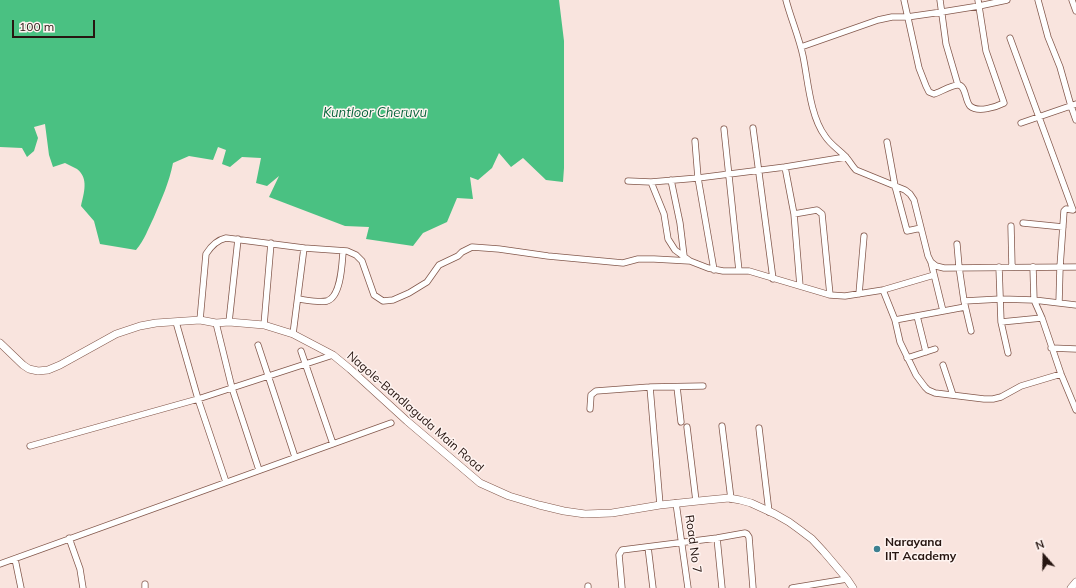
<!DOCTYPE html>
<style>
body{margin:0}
#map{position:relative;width:1076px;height:588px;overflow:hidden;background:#f9e4de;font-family:Mulish,sans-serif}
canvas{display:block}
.north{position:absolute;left:1024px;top:536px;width:40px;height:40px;-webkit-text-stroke:3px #fff4f1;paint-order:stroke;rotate:340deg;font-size:11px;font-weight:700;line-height:16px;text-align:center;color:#271611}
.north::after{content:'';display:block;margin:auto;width:14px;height:18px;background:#271611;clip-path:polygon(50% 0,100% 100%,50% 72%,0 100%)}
.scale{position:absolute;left:12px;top:20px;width:83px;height:18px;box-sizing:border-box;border:2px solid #271611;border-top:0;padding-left:5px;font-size:12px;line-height:14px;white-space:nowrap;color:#271611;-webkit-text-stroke:3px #fff4f1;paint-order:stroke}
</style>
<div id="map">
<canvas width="1076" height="588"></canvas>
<div class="north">N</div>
<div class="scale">100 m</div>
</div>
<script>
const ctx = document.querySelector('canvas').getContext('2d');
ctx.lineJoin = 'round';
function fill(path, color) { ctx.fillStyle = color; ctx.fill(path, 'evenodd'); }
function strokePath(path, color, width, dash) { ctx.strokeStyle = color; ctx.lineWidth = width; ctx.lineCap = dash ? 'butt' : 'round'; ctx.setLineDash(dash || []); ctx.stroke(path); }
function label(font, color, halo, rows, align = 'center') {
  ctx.font = font + ' Mulish,sans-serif'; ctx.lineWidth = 3; ctx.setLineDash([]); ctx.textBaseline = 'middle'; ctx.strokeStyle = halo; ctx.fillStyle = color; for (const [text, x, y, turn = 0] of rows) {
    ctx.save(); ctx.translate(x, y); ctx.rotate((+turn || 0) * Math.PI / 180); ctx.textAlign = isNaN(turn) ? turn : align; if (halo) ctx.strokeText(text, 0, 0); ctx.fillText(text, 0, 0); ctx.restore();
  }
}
const water = new Path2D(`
 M0,0H559L564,41V168L563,182L546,180L523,158L511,167L499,153L492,168L478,180L470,177L473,199L457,198L447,222L423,233L413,246L366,239L369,227L345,226L269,197L279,176L267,186L256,183L261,158L242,157L230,167L222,164L226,150L218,147L213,160L189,156L173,163C169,183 162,198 154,217C148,229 145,239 136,250L100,244L94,221L81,206C84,193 89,178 77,169C73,167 69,165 65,163L53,167L49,155L45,124L34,127L38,138L34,151L27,157L22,148L0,147Z`);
const minor = new Path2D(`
 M786,0C791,19 799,37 803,56C808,80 810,116 825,136C830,144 838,149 845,156C849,160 852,166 856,170L905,190L910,194L914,200L928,256L931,262L943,311
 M904,0L919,68L926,86L929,92L934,94C940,92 952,85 958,85C966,85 965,101 970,106C978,113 996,107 1004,103L986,51L978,0
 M940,0L946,44L958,85
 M1038,0L1048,37L1060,67L1071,106L1076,120
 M1072,0L1076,11
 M1010,38L1073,210L1066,209L1064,211L1060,267L1059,303
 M801,47L878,20L892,17H907L942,12L979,6L1007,0
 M1021,123L1076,104
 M753,128L773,279
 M724,129L739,271
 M695,141L698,178L714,270
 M887,142L895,186L907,231L921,228
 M785,167L794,214L800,286
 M671,180L680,223L684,256
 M628,181L651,182L698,178L785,167L846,157
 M651,182L664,214L668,239L675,250L690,261L708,268L723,271H749L830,295L845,296L883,290L934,275
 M794,214L817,210L822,214L830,295
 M1023,223L1063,227
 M1011,226L1012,267
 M957,244L959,267L964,301L971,331
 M931,262L936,266L944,268L1076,267
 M999,267L1001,322L1008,353
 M1033,267L1034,300L1042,318L1061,374L1076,410
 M883,290L895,320L900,342L916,375L925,387L928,390L935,393L984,399H993L1001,397L1021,386L1061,374
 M859,294L864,236
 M298,299C306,300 319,303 327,301C341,297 342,264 343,252
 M964,301L1001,299L1034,300L1076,305
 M917,316L926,352
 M200,320L206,254C211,246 217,240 226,238L304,248L347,251L356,255L362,261L374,295L383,301L393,300L409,293L427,282L439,265L458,256L462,252L472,247L499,249L548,256L623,263L638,259H654L690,261
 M895,320L965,307
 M176,322L198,399L226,482
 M229,322L238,239
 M1001,322L1042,318
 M216,323L232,388L259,470
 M264,325L271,243
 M293,334L304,248
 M258,345L295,457
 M1051,348L1076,349
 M301,351L333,444
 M907,358L935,349
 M943,365L953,395
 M650,387L660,505
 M677,387L681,422
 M590,409L591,395L596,391L650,387L703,386
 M722,426L731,499
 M687,427L696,501
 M759,428L769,512
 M30,446L198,399L333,355
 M676,503L688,588
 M69,538L80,569L83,588
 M717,538L722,588
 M648,547L653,588
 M15,559L21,588
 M0,564L391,423
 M145,584V588
 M588,586V588
 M622,588L619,555L622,550L717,538L745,533L747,534L749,537L753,588
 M792,588L847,579`);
const tertiary = new Path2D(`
 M0,343L23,365L29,369L38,371L48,370L60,365L116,334L140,326L156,323L200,320L216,323L229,322L264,325L293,334L333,355L350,369L407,421L480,483L509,496L539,505L564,511L585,514L612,513L660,505L708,500L729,498L740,500L751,503L775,514L789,522L800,530L812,539L824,552L847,579L853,588
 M1071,588L1076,582`);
const markers = [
 [877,549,4,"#3d8091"]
];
const streetNames = [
 ["Nagole-Bandlaguda Main Road",415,412,41],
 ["Road No 7",693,544,82]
];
const poiNames = [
 ["Narayana",885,542],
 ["IIT Academy",885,556]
];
const waterNames = [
 ["Kuntloor Cheruvu",375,113]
];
fill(water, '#4ac182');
strokePath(minor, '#83584c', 7);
strokePath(tertiary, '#83584c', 8);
strokePath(minor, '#fff', 5.5);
strokePath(tertiary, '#fff', 7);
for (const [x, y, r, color] of markers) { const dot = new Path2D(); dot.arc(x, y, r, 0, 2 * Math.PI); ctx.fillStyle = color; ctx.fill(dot); strokePath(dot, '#fff4f1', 1.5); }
label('12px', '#271611', '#fff4f1', streetNames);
label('bold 12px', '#271611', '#fff4f1', poiNames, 'left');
label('italic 13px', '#08643c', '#fff4f1', waterNames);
</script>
